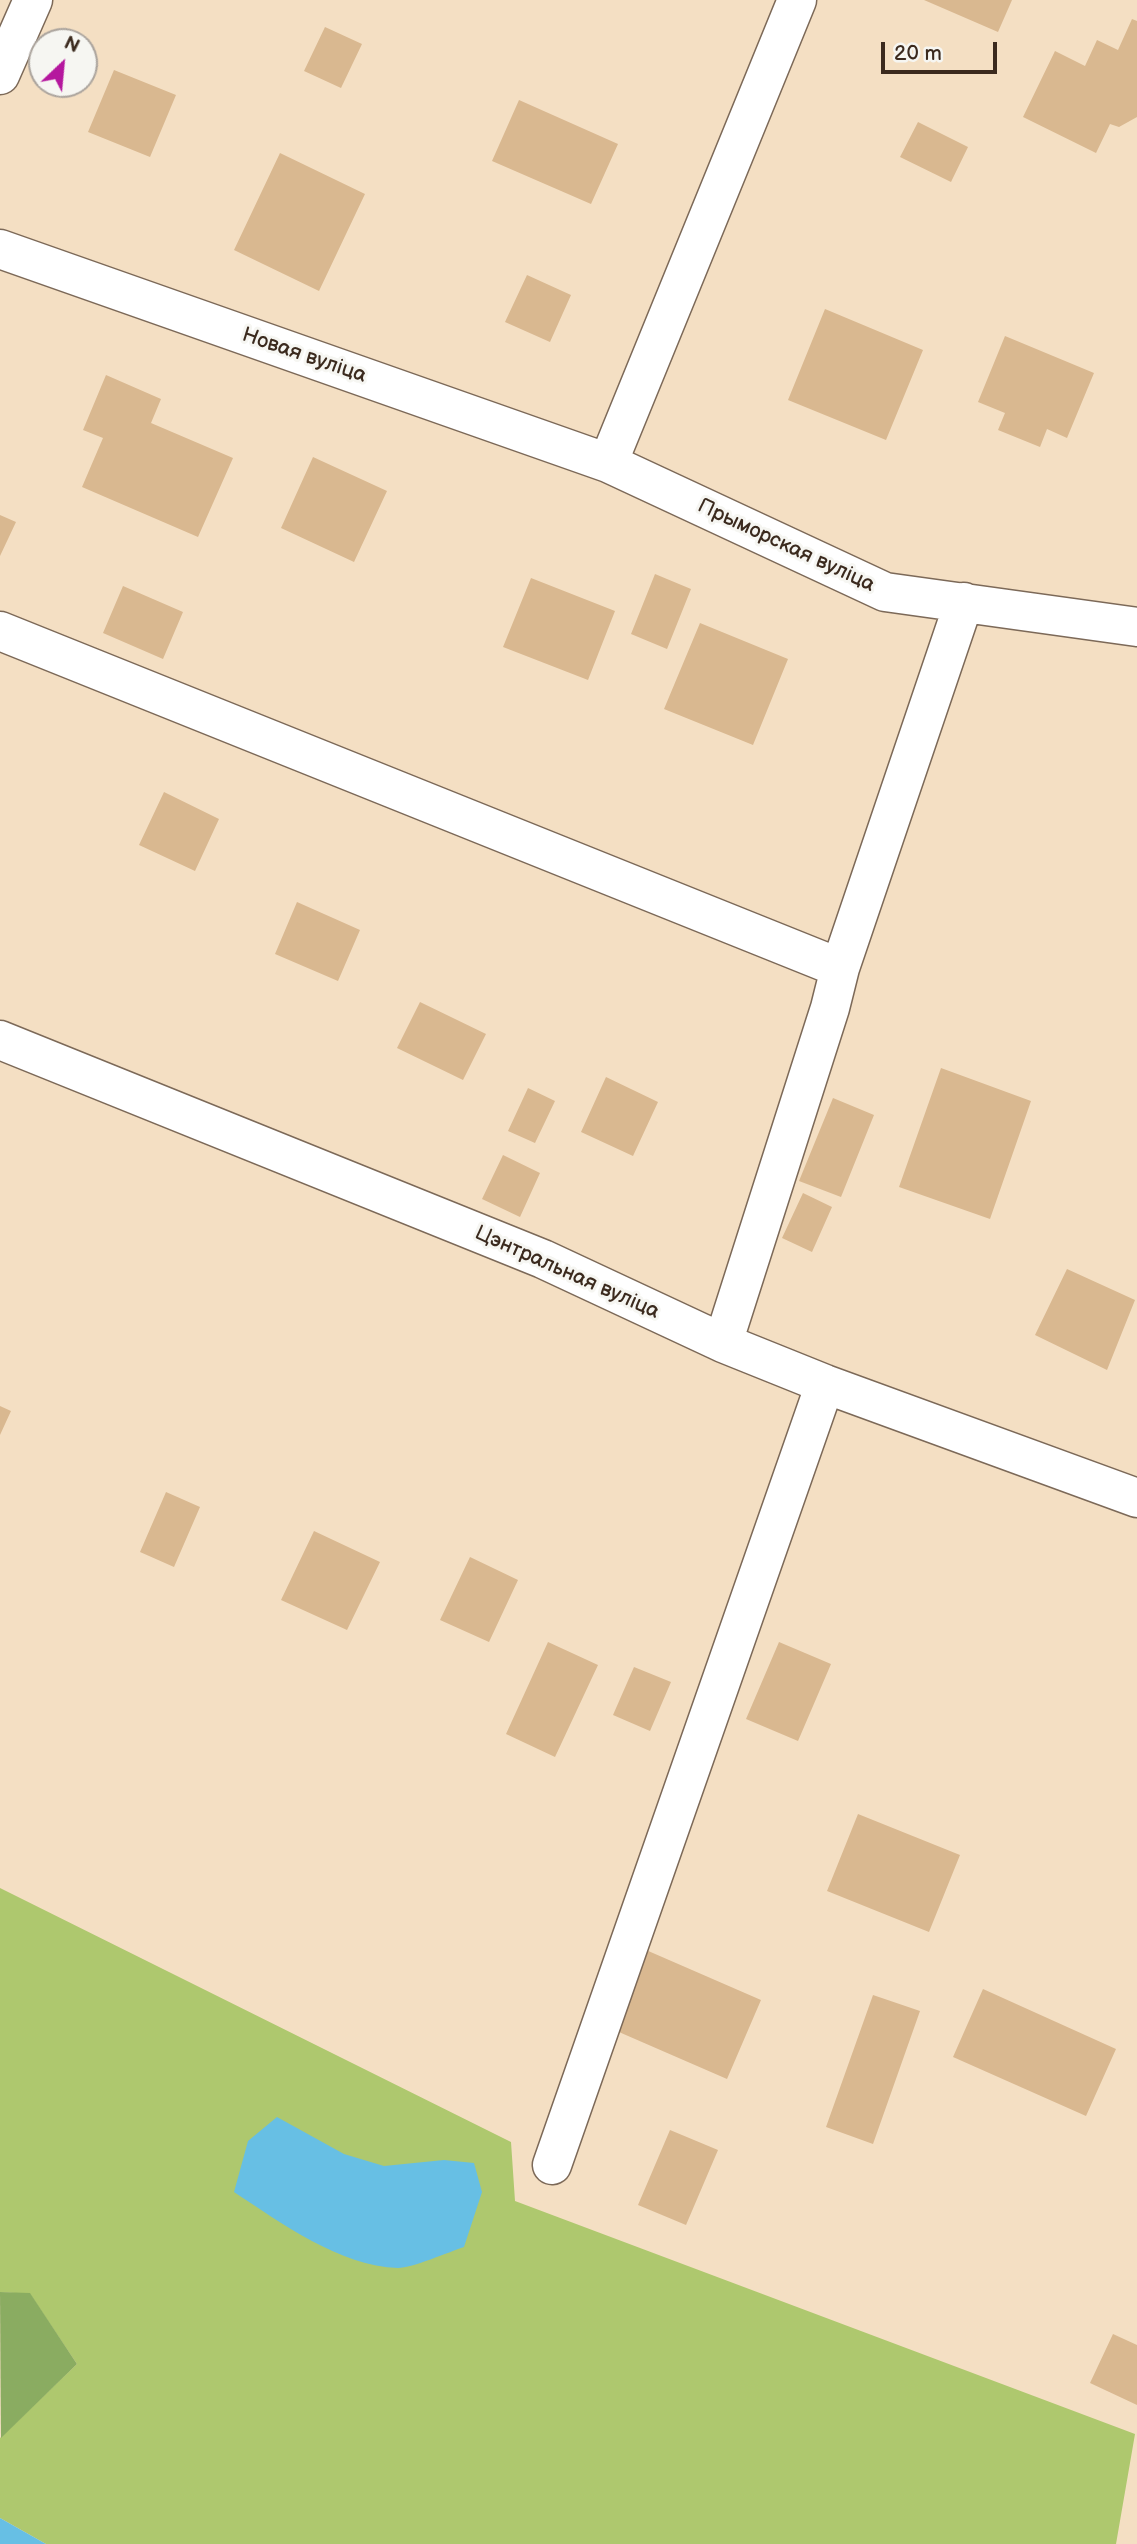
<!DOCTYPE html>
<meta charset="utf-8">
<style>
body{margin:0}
#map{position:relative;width:1137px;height:2544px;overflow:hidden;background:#f4dfc3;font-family:"Balsamiq Sans",sans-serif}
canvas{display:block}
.north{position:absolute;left:28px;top:28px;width:70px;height:70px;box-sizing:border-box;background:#f6f6f2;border:2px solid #aba49d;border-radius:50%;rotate:26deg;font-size:19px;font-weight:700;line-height:28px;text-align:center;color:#3b2a1e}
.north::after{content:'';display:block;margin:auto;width:24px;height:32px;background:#b5179e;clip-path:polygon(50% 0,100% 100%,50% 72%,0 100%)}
.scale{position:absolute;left:881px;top:42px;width:116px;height:32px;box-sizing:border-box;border:4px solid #3b2a1e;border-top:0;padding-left:9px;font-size:21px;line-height:24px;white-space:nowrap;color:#3b2a1e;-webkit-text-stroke:5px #f6f6f2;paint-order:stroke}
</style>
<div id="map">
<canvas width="1137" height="2544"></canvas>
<div class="north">N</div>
<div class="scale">20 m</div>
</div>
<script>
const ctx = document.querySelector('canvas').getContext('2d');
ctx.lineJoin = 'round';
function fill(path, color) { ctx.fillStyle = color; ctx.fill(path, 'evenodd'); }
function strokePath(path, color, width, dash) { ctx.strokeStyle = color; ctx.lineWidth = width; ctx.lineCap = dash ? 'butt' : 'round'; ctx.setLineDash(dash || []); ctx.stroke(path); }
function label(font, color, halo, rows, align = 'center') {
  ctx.font = font + ' "Balsamiq Sans",sans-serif'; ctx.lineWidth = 6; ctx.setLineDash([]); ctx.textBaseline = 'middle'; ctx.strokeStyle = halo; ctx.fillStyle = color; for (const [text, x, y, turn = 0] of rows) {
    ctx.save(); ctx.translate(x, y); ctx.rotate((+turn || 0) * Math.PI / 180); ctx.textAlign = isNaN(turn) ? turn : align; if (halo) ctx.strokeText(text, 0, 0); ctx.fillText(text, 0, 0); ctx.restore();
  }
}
const green = new Path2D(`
 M0,1888L511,2142L515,2201L1135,2434L1116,2544H46L0,2518V2438L77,2364L30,2294L0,2292Z`);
const forest = new Path2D(`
 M0,2292L30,2293L77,2364L1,2438Z`);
const water = new Path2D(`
 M277,2117L344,2154L384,2166L444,2160L474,2163L482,2192L464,2247C449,2252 412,2268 398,2268C340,2266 281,2223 234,2192L248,2141Z
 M0,2518L46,2544H0Z`);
const building = new Path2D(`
 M924,0H1012L998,32Z
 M1132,19L1137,21V117L1119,127L1110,124L1096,153L1023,117L1055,51L1085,66L1097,40L1118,50Z
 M325,27L362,44L341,88L304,71Z
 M114,70L176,95L150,157L88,132Z
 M519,100L618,144L591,204L492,161Z
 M918,122L968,147L951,182L900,157Z
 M280,153L365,194L319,291L234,250Z
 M527,275L571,295L550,342L505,322Z
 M825,309L923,350L886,440L788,400Z
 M1005,336L1094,373L1067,438L1047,429L1040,447L998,430L1005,413L978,402Z
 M106,375L161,399L151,423L233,458L198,537L82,487L103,438L83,430Z
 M313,457L387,491L354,562L281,528Z
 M0,515L16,522L0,556Z
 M655,574L691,589L667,649L631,634Z
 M531,578L615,611L588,680L503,647Z
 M123,586L183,612L163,659L103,633Z
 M700,623L788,659L753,745L664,709Z
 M164,792L219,819L195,871L139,845Z
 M297,902L360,930L338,981L275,954Z
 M420,1002L486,1034L463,1080L397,1048Z
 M941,1068L1031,1101L990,1219L899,1187Z
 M606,1077L658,1102L633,1156L581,1132Z
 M528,1088L555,1101L535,1143L508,1131Z
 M833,1098L874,1115L841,1197L799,1181Z
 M503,1155L540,1173L520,1217L482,1199Z
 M803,1193L832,1207L812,1252L782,1238Z
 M1067,1269L1135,1300L1107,1370L1035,1335Z
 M0,1406L11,1411L0,1435Z
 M166,1492L200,1507L174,1567L140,1552Z
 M314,1531L380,1562L347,1630L281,1600Z
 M470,1557L518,1580L489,1642L440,1620Z
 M548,1642L598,1665L555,1757L506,1734Z
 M779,1642L831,1664L798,1741L746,1719Z
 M634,1667L671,1682L650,1731L613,1715Z
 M858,1814L960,1855L929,1932L827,1891Z
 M646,1950L761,2000L727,2079L612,2029Z
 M983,1989L1116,2049L1086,2116L953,2057Z
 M873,1995L920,2011L873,2144L826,2127Z
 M670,2130L718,2150L686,2225L638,2205Z
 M1113,2334L1137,2345V2405L1090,2383Z`);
const minor = new Path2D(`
 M0,75L33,0
 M0,249L608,463L885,592L1137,627
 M608,463L797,0
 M0,631L840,968
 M0,1040L543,1259L723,1343L825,1384L1137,1498
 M723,1343L830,1008L840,968L964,602
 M552,2165L825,1384`);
const streetNames = [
 ["Новая вуліца",304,356,19],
 ["Прыморская вуліца",786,546,25],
 ["Цэнтральная вуліца",567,1273,24]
];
fill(green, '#aec86e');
fill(forest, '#8aac61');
fill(water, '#67bfe4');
fill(building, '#d9b890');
strokePath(minor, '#7c6958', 41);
strokePath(minor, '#fff', 38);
label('21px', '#3b2a1e', '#f6f6f2', streetNames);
</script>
